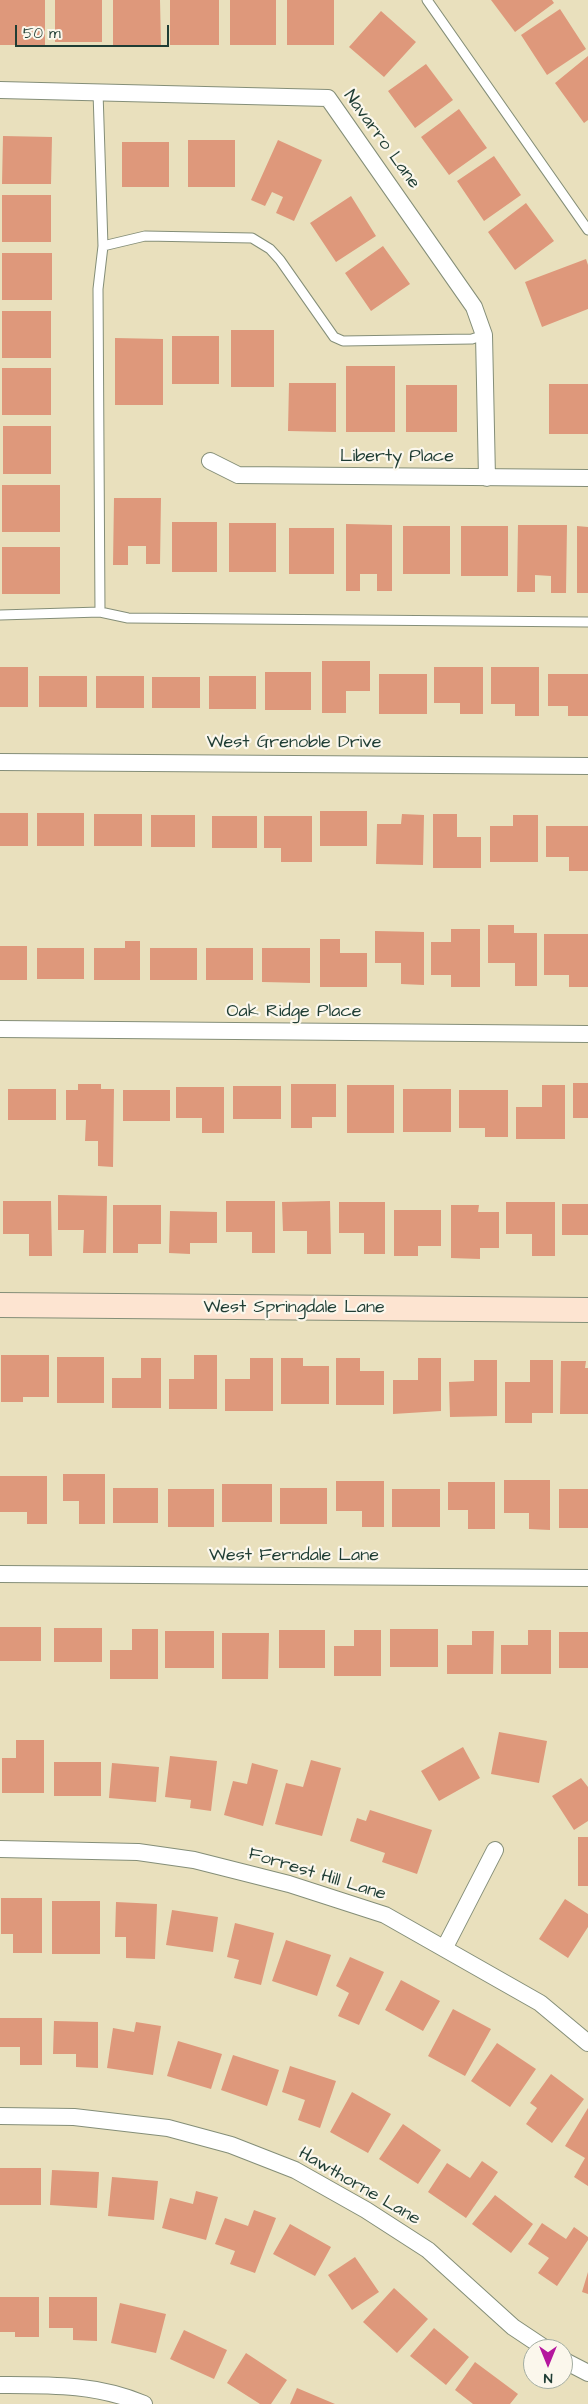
<!DOCTYPE html>
<style>
body{margin:0}
#map{position:relative;width:588px;height:2404px;overflow:hidden;background:#e9e0bd;font-family:"Architects Daughter",sans-serif}
canvas{display:block}
.north{position:absolute;left:523px;top:2339px;width:50px;height:50px;box-sizing:border-box;background:#fbf7ec;border:1px solid #a3ada2;border-radius:50%;rotate:180deg;font-size:14px;font-weight:700;line-height:20px;text-align:center;color:#1f3d34}
.north::after{content:'';display:block;margin:auto;width:18px;height:22px;background:#b5179e;clip-path:polygon(50% 0,100% 100%,50% 72%,0 100%)}
.scale{position:absolute;left:15px;top:25px;width:154px;height:22px;box-sizing:border-box;border:2px solid #1f3d34;border-top:0;padding-left:6px;font-size:15px;line-height:18px;white-space:nowrap;color:#1f3d34;-webkit-text-stroke:4px #fbf7ec;paint-order:stroke}
</style>
<div id="map">
<canvas width="588" height="2404"></canvas>
<div class="north">N</div>
<div class="scale">50 m</div>
</div>
<script>
const ctx = document.querySelector('canvas').getContext('2d');
ctx.lineJoin = 'round';
function fill(path, color) { ctx.fillStyle = color; ctx.fill(path, 'evenodd'); }
function strokePath(path, color, width, dash) { ctx.strokeStyle = color; ctx.lineWidth = width; ctx.lineCap = dash ? 'butt' : 'round'; ctx.setLineDash(dash || []); ctx.stroke(path); }
function label(font, color, halo, rows, align = 'center') {
  ctx.font = font + ' "Architects Daughter",sans-serif'; ctx.lineWidth = 4.5; ctx.setLineDash([]); ctx.textBaseline = 'middle'; ctx.strokeStyle = halo; ctx.fillStyle = color; for (const [text, x, y, turn = 0] of rows) {
    ctx.save(); ctx.translate(x, y); ctx.rotate((+turn || 0) * Math.PI / 180); ctx.textAlign = isNaN(turn) ? turn : align; if (halo) ctx.strokeText(text, 0, 0); ctx.fillText(text, 0, 0); ctx.restore();
  }
}
const building = new Path2D(`
 M0,0H45V45H0Z
 M55,0H102V42H55Z
 M113,0H160L161,46H113Z
 M170,0H219V45H170Z
 M230,0H276V45H230Z
 M287,0H334V45H287Z
 M491,0H552L554,3L515,32Z
 M560,9L586,49L547,75L521,35Z
 M381,11L416,42L384,77L349,47Z
 M588,56V120L584,123L555,83Z
 M426,64L453,100L415,128L388,91Z
 M459,109L487,148L449,175L421,137Z
 M3,136L52,137L51,184H2Z
 M188,140H235V187H188Z
 M278,140L322,160L294,221L276,213L283,197L272,192L265,206L251,200Z
 M122,142H169V187H122Z
 M494,156L521,195L484,221L457,181Z
 M2,195H51V242H2Z
 M351,196L376,236L336,262L310,223Z
 M526,203L554,241L515,270L488,232Z
 M383,246L410,284L371,311L345,273Z
 M2,253H52V300H2Z
 M586,259L588,265V309L542,327L525,282Z
 M2,311H51V358H2Z
 M231,330H274V387H231Z
 M172,336H219V384H172Z
 M115,338L163,339V405H115Z
 M346,366H395V432H346Z
 M2,368H51V415H2Z
 M289,383H336V432L288,431Z
 M549,384H588V434H549Z
 M406,385H457V432H406Z
 M3,426H51V474H3Z
 M2,485H60V532H2Z
 M114,498H161L160,564H146V546H128V565H113Z
 M172,522H217V572H172Z
 M229,523H276V572H229Z
 M346,524L392,525V591H377V574H360V591H346Z
 M518,525H567L566,593H551V576L535,575V592H517Z
 M403,526H450V574H403Z
 M461,526H508V576H461Z
 M577,526L588,527V593H577Z
 M289,528H334V574H289Z
 M2,547H60V594H2Z
 M322,661H370V691H346V713H322Z
 M0,667H28V707H0Z
 M434,667H483V714H460V703H434Z
 M491,667H539V716H515V704H491Z
 M265,672H311V710H265Z
 M379,674H427V714H379Z
 M548,674H588V716H568V706H548Z
 M39,676H87V707H39Z
 M96,676H144V708H96Z
 M209,676H256V709H209Z
 M152,677H200V708H152Z
 M320,811H367V846H320Z
 M0,813H28V846H0Z
 M37,813H84V846H37Z
 M94,814H142V846H94Z
 M402,814L424,815L423,865L376,864L377,824H401Z
 M433,814H457V837H481V868H433Z
 M151,815H195V847H151Z
 M513,815H538V862H490V826H513Z
 M212,816H257V848H212Z
 M264,816H312V862H281V848H264Z
 M546,826H588V871H569V857H546Z
 M488,925H514V933H537V986H515V963H488Z
 M451,929H480V987H451V975H431V942H451Z
 M375,931L424,932V985L401,984V963H375Z
 M544,934H588V987H569V975H544Z
 M320,939H340V953H367V987H320Z
 M125,941H140V980H94V948H125Z
 M0,946H27V980H0Z
 M37,948H84V979H37Z
 M150,948H197V980H150Z
 M206,948H253V980H206Z
 M262,948H310V983L262,982Z
 M573,1083H588V1118H573Z
 M78,1084H101V1089H114L113,1167L98,1166V1141H85L86,1120H66V1090H78Z
 M291,1084H336V1117H312V1128H291Z
 M347,1085H394V1133H347Z
 M542,1085H565V1139H516V1107H542Z
 M233,1086H281V1119H233Z
 M176,1087H224V1133H202V1118H176Z
 M8,1089H56V1120H8Z
 M403,1089H451V1132H403Z
 M123,1090H170V1121H123Z
 M459,1090H508V1137H485V1128H459Z
 M58,1195L107,1196L106,1253H83L84,1230H58Z
 M3,1201H51L52,1256H29V1234H3Z
 M226,1201H275V1253H252V1232H226Z
 M330,1201L331,1254H307V1231H283L282,1202Z
 M339,1202H385V1254H364V1233H339Z
 M506,1202H555V1256H532V1234H506Z
 M562,1204H588V1235H562Z
 M113,1205H161V1244H138V1253H113Z
 M451,1205H479L478,1212H499V1248H480V1259L451,1258Z
 M394,1210H441V1246H418V1256H394Z
 M170,1211L217,1212V1243H190V1254L169,1253Z
 M1,1355H49V1397H23V1402H1Z
 M194,1355H217V1409H169V1379H194Z
 M57,1357H104V1403H57Z
 M141,1358H161V1408H112V1378H141Z
 M250,1358H273V1411H225V1379H250Z
 M281,1358H303V1366H329V1404H281Z
 M336,1358H360V1371H384V1405H336Z
 M418,1358H441V1411L393,1414V1380H418Z
 M474,1360H497V1416L450,1417L449,1382L474,1381Z
 M530,1360H553V1413H532V1423H505V1382H530Z
 M561,1361H586L585,1368H588V1414H560Z
 M63,1474H105V1524H79V1501H63Z
 M0,1476H47V1524H27V1512H0Z
 M504,1480H550V1530L529,1529V1513H504Z
 M336,1481H384V1527H362V1511H336Z
 M448,1482H495V1529H468V1510H448Z
 M222,1484H272V1522H222Z
 M113,1488H158V1523H113Z
 M280,1488H327V1524H280Z
 M168,1489H214V1527H168Z
 M392,1489H440V1527H392Z
 M559,1489H588V1528H559Z
 M0,1627H41V1661H0Z
 M54,1628H102V1662H54Z
 M132,1629H158V1679H110V1650H132Z
 M390,1629H438V1667H390Z
 M279,1630H325V1668H279Z
 M354,1630H381V1676H334V1646H354Z
 M528,1630H551V1674H501V1645H528Z
 M165,1631H214V1668H165Z
 M472,1631H494L493,1674H447V1645H472Z
 M559,1632H588V1668H559Z
 M222,1633H269L268,1679H222Z
 M499,1732L547,1741L539,1783L491,1774Z
 M16,1740H44V1793H2V1758H16Z
 M463,1747L480,1778L439,1801L421,1771Z
 M170,1756L217,1761L211,1811L190,1808L191,1800L165,1797Z
 M311,1760L341,1768L322,1836L275,1824L286,1783L303,1787Z
 M54,1762H101V1796H54Z
 M112,1763L159,1767L156,1802L109,1798Z
 M252,1763L278,1770L263,1826L224,1815L233,1781L247,1784Z
 M581,1778L588,1787V1821L574,1830L552,1796Z
 M370,1810L432,1830L417,1874L382,1862L385,1853L350,1841L357,1818L366,1821Z
 M578,1837H588V1886H578Z
 M1,1898H42V1953H13V1934H1Z
 M565,1899L588,1914V1927L568,1958L539,1939Z
 M52,1901H100V1954H52Z
 M116,1902L157,1904L155,1959L126,1958V1937H115Z
 M172,1910L218,1917L213,1952L166,1945Z
 M235,1923L274,1933L261,1985L234,1978L239,1960L227,1957Z
 M286,1940L331,1955L317,1996L272,1981Z
 M350,1957L384,1972L359,2025L338,2016L349,1993L336,1986Z
 M401,1980L440,2001L423,2031L385,2010Z
 M453,2009L491,2029L465,2076L428,2056Z
 M0,2018H42V2065H20V2047H0Z
 M54,2021L98,2022V2068L76,2067V2054H53Z
 M136,2022L161,2026L153,2075L107,2068L113,2028L134,2032Z
 M178,2041L222,2054L211,2089L167,2076Z
 M497,2043L536,2069L510,2107L471,2081Z
 M233,2055L279,2070L267,2106L221,2090Z
 M290,2066L336,2081L320,2128L298,2120L305,2100L282,2092Z
 M551,2074L584,2099L552,2143L526,2124L537,2108L530,2103Z
 M352,2092L391,2114L368,2153L330,2132Z
 M588,2108V2186L574,2177L585,2158L565,2146Z
 M403,2124L441,2150L418,2184L379,2159Z
 M482,2161L498,2172L466,2218L428,2192L447,2163L470,2178Z
 M0,2168H41V2205H0Z
 M52,2170L99,2172L97,2208L50,2205Z
 M112,2177L158,2181L154,2220L108,2216Z
 M196,2191L218,2197L206,2240L162,2228L170,2198L193,2204Z
 M495,2195L533,2224L511,2253L472,2224Z
 M254,2210L276,2218L255,2273L230,2264L235,2251L215,2244L225,2218L248,2226Z
 M542,2223L566,2239L574,2227L588,2237V2240L557,2286L538,2273L549,2258L528,2244Z
 M290,2224L331,2247L315,2276L273,2254Z
 M355,2257L379,2292L352,2310L328,2275Z
 M588,2272V2294L582,2292Z
 M394,2288L428,2319L397,2353L363,2322Z
 M0,2297H39V2337H15V2332H0Z
 M49,2297H97V2341L73,2340V2328H49Z
 M120,2303L166,2314L156,2353L111,2343Z
 M434,2328L469,2357L446,2385L410,2356Z
 M184,2330L227,2350L214,2379L170,2359Z
 M246,2353L287,2380L271,2404H260L227,2383Z
 M475,2362L518,2394L510,2404H473L455,2390Z
 M297,2388L335,2404H290Z`);
const lane = new Path2D(`
 M427,0L588,230
 M98,92L103,246
 M100,612L128,618L588,622
 M0,615L100,612L98,289L103,246L145,236L252,238L270,249L280,260L334,337L343,341L472,339L484,335`);
const street = new Path2D(`
 M0,90L328,98L474,307L484,335L487,478
 M210,461L238,475L588,478
 M0,762L588,766
 M0,1029L588,1034
 M0,1574L588,1578
 M0,1849L138,1852L194,1860L289,1884L385,1915L540,2003L588,2043
 M445,1947L495,1850
 M0,2116L74,2117L168,2128L231,2145L295,2170L366,2210L428,2250L513,2327L546,2349
 M563,2360L588,2373
 M0,2385C51,2385 96,2384 144,2404`);
const secondary = new Path2D(`
 M0,1305L588,1310`);
const streetNames = [
 ["Navarro Lane",381,140,54],
 ["Liberty Place",397,457],
 ["West Grenoble Drive",294,743],
 ["Oak Ridge Place",294,1012],
 ["West Springdale Lane",294,1308],
 ["West Ferndale Lane",294,1556],
 ["Forrest Hill Lane",317,1875,17],
 ["Hawthorne Lane",359,2187,30]
];
fill(building, '#de987b');
strokePath(lane, '#848e78', 11);
strokePath(street, '#848e78', 18);
strokePath(secondary, '#848e78', 26);
strokePath(lane, '#fff', 9);
strokePath(street, '#fff', 16);
strokePath(secondary, '#fde4d1', 24);
label('18px', '#1f3d34', '#fbf7ec', streetNames);
</script>
